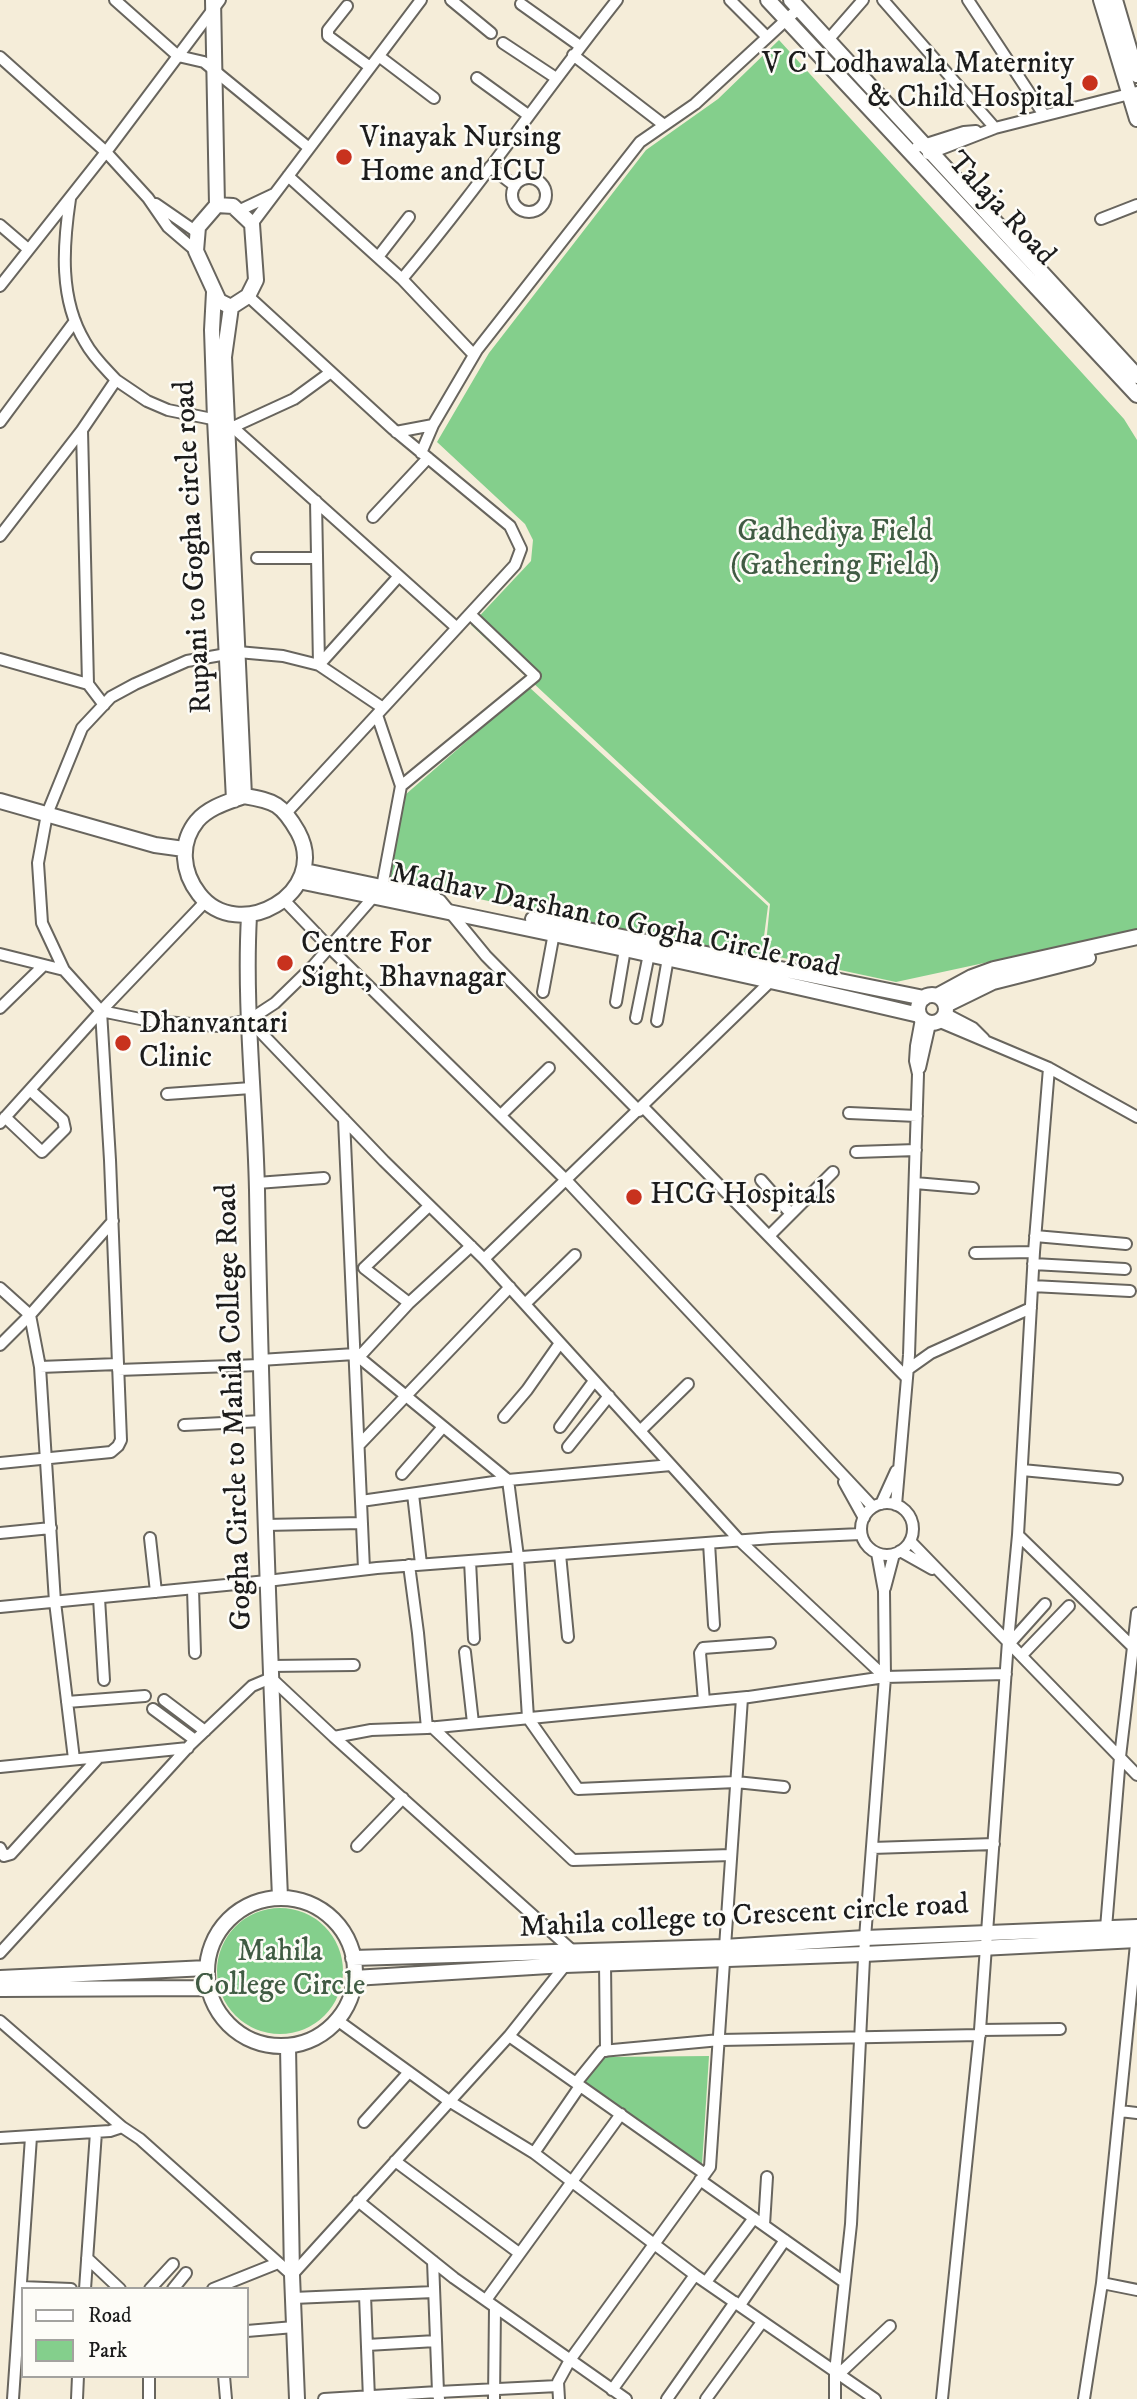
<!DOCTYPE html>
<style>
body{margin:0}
#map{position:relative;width:1137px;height:2399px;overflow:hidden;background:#f5edd9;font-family:"IM FELL DW Pica",serif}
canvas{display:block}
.legend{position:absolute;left:21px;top:2287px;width:228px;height:91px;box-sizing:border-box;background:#fdfcf7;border:2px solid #a3a29f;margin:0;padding:9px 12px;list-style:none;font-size:21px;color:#1c1c1c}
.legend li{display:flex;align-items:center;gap:14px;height:35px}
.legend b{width:35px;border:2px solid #a3a29f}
</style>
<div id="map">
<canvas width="1137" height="2399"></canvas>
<ul class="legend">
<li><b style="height:9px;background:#fff"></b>Road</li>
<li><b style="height:19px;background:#84cf8c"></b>Park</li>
</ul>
</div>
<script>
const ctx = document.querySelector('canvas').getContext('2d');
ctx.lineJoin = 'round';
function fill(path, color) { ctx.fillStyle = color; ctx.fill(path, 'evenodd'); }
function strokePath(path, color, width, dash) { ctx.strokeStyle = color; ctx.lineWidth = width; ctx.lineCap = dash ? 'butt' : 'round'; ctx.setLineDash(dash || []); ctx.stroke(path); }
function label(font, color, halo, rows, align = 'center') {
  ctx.font = font + ' "IM FELL DW Pica",serif'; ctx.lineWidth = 5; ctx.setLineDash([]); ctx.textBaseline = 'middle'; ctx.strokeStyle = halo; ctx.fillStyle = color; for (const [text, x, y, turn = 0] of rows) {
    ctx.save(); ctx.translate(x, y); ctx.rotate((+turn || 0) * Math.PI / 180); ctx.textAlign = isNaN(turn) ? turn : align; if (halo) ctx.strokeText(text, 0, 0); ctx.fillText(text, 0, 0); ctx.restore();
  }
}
const green = new Path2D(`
 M779,40L1124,419L1137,440V930L896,982L765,954L770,904L471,625L531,561L533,540L525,524L437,442L489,353L646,150L718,99Z
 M529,687L768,906L761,959L390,880L405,795Z
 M217 1971a63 63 0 1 1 126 0a63 63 0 1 1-126 0Z
 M709,2056L702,2165L583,2082L605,2057Z`);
const minor = new Path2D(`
 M115,0L178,56L204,62L309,148
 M451,0L491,33
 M730,0L767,37
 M883,0L995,128
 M968,0L1044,115
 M521,4L580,46
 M347,6L328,30V36L370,67
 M828,40L863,0
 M503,43L556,78
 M573,55L664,125
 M0,57L106,152L148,198L168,227L196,251
 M380,57L434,98
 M477,78L528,115
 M917,147L964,132L976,131
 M928,154L995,128L1137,92
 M490,167L515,186
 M288,176L402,279L474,355
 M512 195a17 17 0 1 1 34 0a17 17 0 1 1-34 0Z
 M70,199C63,246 59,299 85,342C93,357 105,368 116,380
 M156,204L198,233
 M238,211L274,194
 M1101,219L1137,205
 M252,224L421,0
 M0,225L28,249
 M378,257L409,217
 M402,279C478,189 544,92 617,0
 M0,286L106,152L220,0
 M248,296L393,429L510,526L521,549L515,565L287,812
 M0,422L75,321
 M233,427L294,399L331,372
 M396,432L433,425
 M421,453L433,425L477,350L640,142L695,104L799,8
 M316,501L319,665
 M373,517L428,458
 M0,536L82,430
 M257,558H317
 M0,659L88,684L104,705
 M319,665L399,576
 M88,684L82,430L116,380L147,401L168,410L227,422L457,628
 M377,715L401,786L382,887L313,966L275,1003L249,1020L219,1026L150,1021L101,1011L64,970L42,923L38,863L47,814L82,728L111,697L135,684L187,661L238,652L283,656L319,665L383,708
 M401,786L535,676L470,614
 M284,900L329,947L567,1181L873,1507
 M440,900L486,956L639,1111
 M0,954L64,970
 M543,992L554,933
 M616,1002L625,949
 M0,1008L44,965
 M946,1014L973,1028L984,1039
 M636,1018L649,954
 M249,1020L384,1161L484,1259L739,1540L885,1677
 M657,1021L668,958
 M940,1022L1049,1068L1137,1117
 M920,1068L930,1024
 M167,1094L251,1088
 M643,1107L907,1378
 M849,1113L917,1116
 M501,1115L549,1068
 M5,1117L42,1152L65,1129L63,1120L30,1090
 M344,1119L364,1569
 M0,1123L101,1011L205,902
 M856,1152L916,1150
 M761,1180L791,1214
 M257,1183L324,1178
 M915,1183L973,1188
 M113,1221L30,1315L40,1367L118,1364
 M769,1236L833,1172
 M1035,1236L1126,1244
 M975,1253L1034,1252
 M484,1259L775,977
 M1033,1264L1125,1269
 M1032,1286L1130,1291
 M0,1288L30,1315L0,1345
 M409,1303L364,1268L429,1206
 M525,1304L575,1255
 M359,1357L409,1303L471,1246
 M260,1360L355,1354L508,1480L518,1557L528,1718L578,1789L736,1782L784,1787
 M40,1367L55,1602L74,1759
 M118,1370L260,1365
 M907,1370L931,1353L1031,1308
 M504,1417L527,1390L560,1343
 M184,1425L262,1421
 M560,1427L594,1381
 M640,1431L688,1384
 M359,1445L510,1287
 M568,1447L609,1396
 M0,1463L111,1452L118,1446L121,1440L110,1160L101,1011
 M1022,1470L1117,1479
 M402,1474L443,1427
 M844,1482L864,1518
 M413,1494L421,1564
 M361,1501L508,1480L671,1465
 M861 1529a26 26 0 1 1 52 0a26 26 0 1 1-52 0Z
 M881,1504L896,1471
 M896,1505L909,1355L918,1074L915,1061L916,1046L921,1019
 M265,1525L362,1523
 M0,1533L51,1528
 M1018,1535L1034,1252L1049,1068
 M150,1538L156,1592
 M910,1541L1137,1775
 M709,1543L714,1625
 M900,1551L932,1569
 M560,1554L568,1637
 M470,1561L474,1639
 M409,1565L418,1633L427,1728
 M885,1588L894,1554
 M193,1589L195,1653
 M99,1598L104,1680
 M0,1607L267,1581L377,1568L772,1538L861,1534
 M1010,1643L1045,1604
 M465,1652L473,1723
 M1022,1655L1069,1606
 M270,1666L354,1665
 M164,1700L205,1731
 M704,1701L700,1653L703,1648L770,1643
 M67,1702L145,1696
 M153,1709L195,1740
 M432,1727L573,1860L731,1855
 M0,1767L188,1748
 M357,1846L403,1798
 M0,1848L4,1856L11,1854L99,1757
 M872,1848L994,1844
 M1106,1928L1120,1757L1137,1613
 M0,1953L190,1745L252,1686L271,1678L334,1737L371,1730L427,1728L747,1697
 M605,1963L606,2051
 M337,2020L449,2101L534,2153L695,2275L875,2399
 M0,2021L122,2127L140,2139L292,2275L509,2036L575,1953L334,1737
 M980,2030L1060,2029
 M509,2036L576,2083
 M1120,2111L1137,2113
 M364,2122L409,2072
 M0,2138L110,2131L122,2127
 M534,2153L580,2086
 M395,2161L519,2253
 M705,2174L576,2083L602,2051L720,2040L980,2035
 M700,2180L844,2282
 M358,2201L454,2278L626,2399
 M764,2225L767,2177
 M87,2258L120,2289
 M706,2282L754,2218
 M1102,2283L1137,1934
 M21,2287L71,2289
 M85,2289L96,2132
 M150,2289L173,2264
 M173,2289L186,2273
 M213,2289L278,2263
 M365,2295L369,2399
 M293,2298L434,2292
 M486,2300L621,2114
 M740,2305L785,2240
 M247,2331L294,2327
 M367,2345L436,2341
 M839,2374L890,2326
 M149,2376V2399
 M224,2376L226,2399
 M612,2390L695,2275
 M13,2399L31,2137
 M77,2399L78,2376
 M324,2399L438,2392L433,2261
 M439,2399L438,2392L558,2386
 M494,2399L495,2307
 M559,2399L558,2382L570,2360L710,2167L742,1698L885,1677L1006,1674
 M667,2399L735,2302
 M706,2399L762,2322
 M835,2399V2372L851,2224L865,1938L885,1677L884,1591L877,1553
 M942,2399L980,2030L1008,1641L1018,1535L1137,1651
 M1084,2399L1102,2283L1137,2290`);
const major = new Path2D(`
 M213,0L217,205
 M768,0L1137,395
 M791,0L1137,376
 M1101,0L1137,119
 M1115,0L1137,75
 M217,205L233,206L252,224L256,280L248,296L231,307L219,301L196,251L198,227Z
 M214,292L212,330L215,419L234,800
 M231,307L224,357L244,796
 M244,796C275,801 282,804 298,832C331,893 238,945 199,894C182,872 179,843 197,821C209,807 228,802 244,796Z
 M0,801L155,845L184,849
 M305,871L434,898
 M299,881C506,924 713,966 919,1015
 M249,916C244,1007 255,1098 257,1190C261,1426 270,1662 280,1897
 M533,919L924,998
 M918 1009a14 14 0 1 1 28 0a14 14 0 1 1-28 0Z
 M937,996L972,977L994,969L1137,937
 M946,1005L993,982L1088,958
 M207 1972a74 74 0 1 1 148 0a74 74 0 1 1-148 0Z
 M353,1958L724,1947L865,1938L1137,1927
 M0,1978L207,1968
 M354,1978L565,1965L864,1954L1137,1940
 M0,1989L209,1988
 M288,2046L292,2275L297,2399`);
const markers = [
 [1090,83,9,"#c8321e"],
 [344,157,9,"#c8321e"],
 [285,963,9,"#c8321e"],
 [123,1043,9,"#c8321e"],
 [634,1197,9,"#c8321e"]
];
const poiNames = [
 ["V C Lodhawala Maternity",1074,66,"right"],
 ["& Child Hospital",1074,100,"right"],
 ["Vinayak Nursing",360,140],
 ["Home and ICU",360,174],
 ["Centre For",301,946],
 ["Sight, Bhavnagar",301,980],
 ["Dhanvantari",139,1026],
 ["Clinic",139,1060],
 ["HCG Hospitals",650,1197]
];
const streetNames = [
 ["Talaja Road",1000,210,47],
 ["Rupani to Gogha circle road",195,547,-93],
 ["Madhav Darshan to Gogha Circle road",615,922,12],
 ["Gogha Circle to Mahila College Road",236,1407,-92],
 ["Mahila college to Crescent circle road",744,1918,-3]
];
const parkNames = [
 ["Gadhediya Field",835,534],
 ["(Gathering Field)",835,568],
 ["Mahila",280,1954],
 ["College Circle",280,1988]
];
fill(green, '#84cf8c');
strokePath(minor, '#68655e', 14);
strokePath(major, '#68655e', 18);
strokePath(minor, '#fff', 10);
strokePath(major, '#fff', 14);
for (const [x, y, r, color] of markers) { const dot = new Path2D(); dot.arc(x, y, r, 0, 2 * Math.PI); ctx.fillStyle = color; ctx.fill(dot); strokePath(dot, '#fdfcf7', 2.5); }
label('30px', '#1c1c1c', '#fdfcf7', poiNames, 'left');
label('30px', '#1c1c1c', '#fdfcf7', streetNames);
label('30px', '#405b43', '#fdfcf7', parkNames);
</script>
